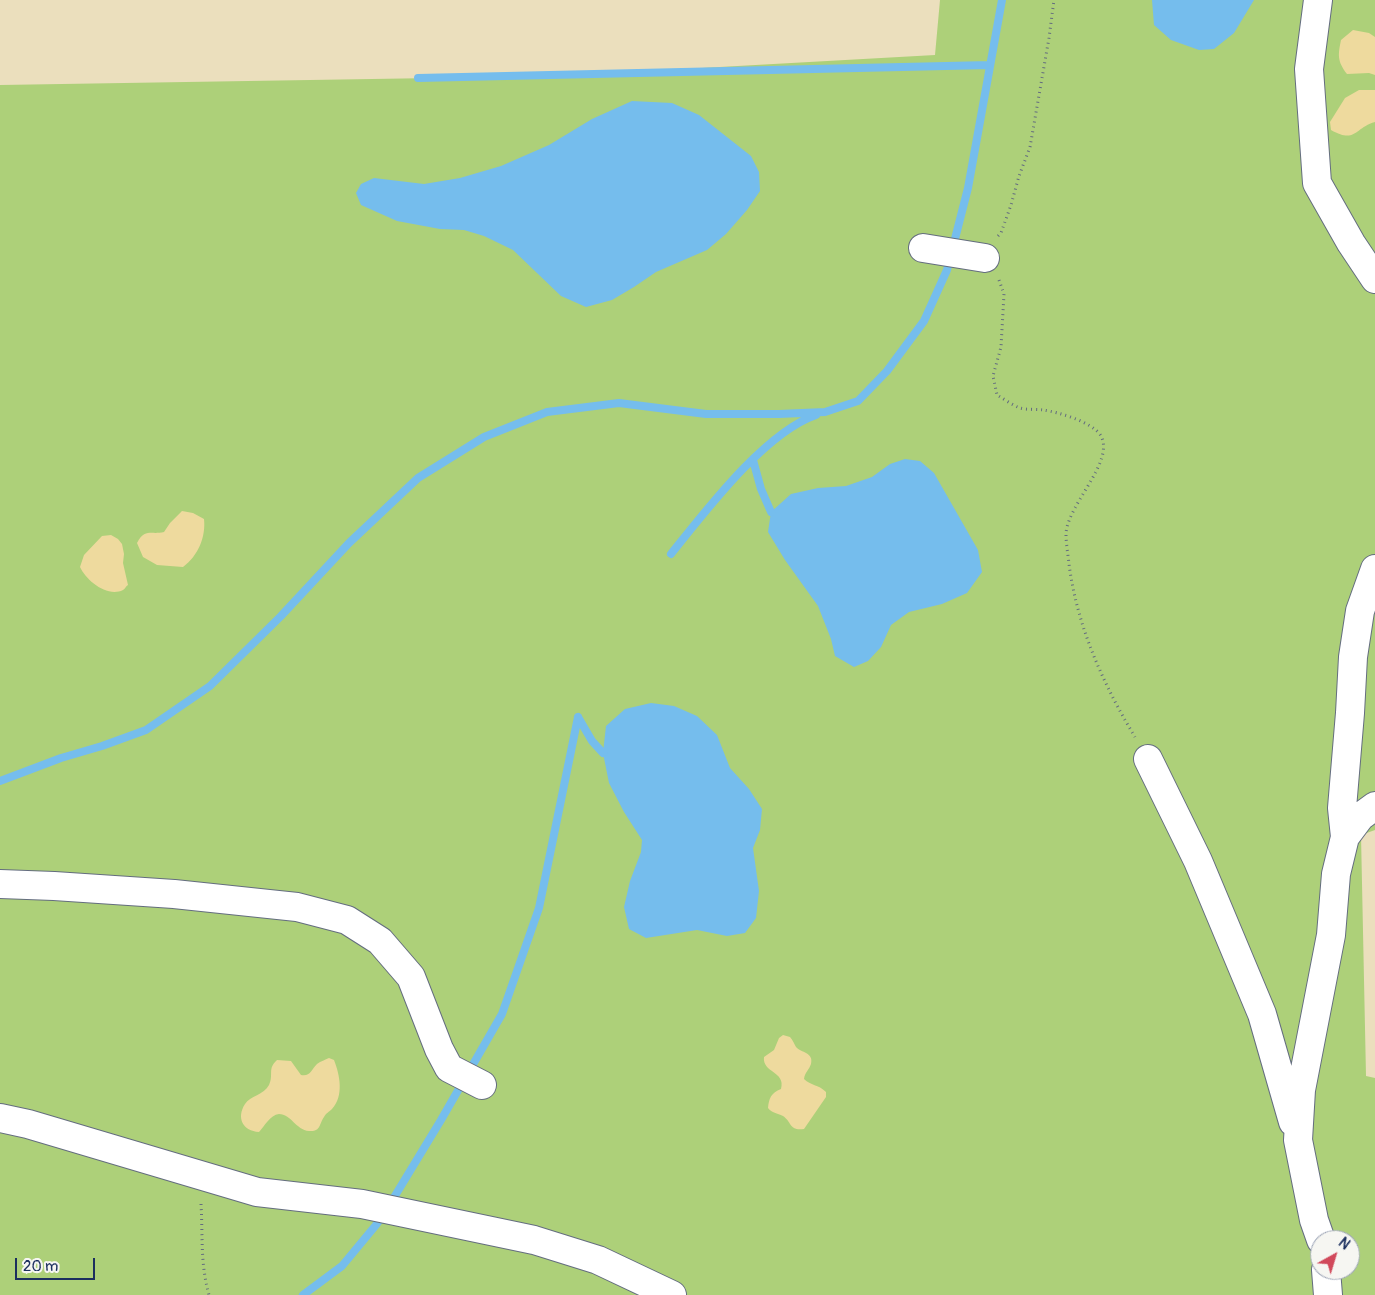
<!DOCTYPE html>
<style>
body{margin:0}
#map{position:relative;width:1375px;height:1295px;overflow:hidden;background:#ebdfbd;font-family:Pangolin,sans-serif}
canvas{display:block}
.north{position:absolute;left:1310px;top:1230px;width:50px;height:50px;box-sizing:border-box;background:#f6f6f2;border:1px solid #9ea6b7;border-radius:50%;rotate:39deg;font-size:14px;font-weight:700;line-height:20px;text-align:center;color:#1b2f5e}
.north::after{content:'';display:block;margin:auto;width:18px;height:22px;background:#d1495b;clip-path:polygon(50% 0,100% 100%,50% 72%,0 100%)}
.scale{position:absolute;left:15px;top:1258px;width:80px;height:22px;box-sizing:border-box;border:2px solid #1b2f5e;border-top:0;padding-left:6px;font-size:15px;line-height:18px;white-space:nowrap;color:#1b2f5e;-webkit-text-stroke:4px #f6f6f2;paint-order:stroke}
</style>
<div id="map">
<canvas width="1375" height="1295"></canvas>
<div class="north">N</div>
<div class="scale">20 m</div>
</div>
<script>
const ctx = document.querySelector('canvas').getContext('2d');
ctx.lineJoin = 'round';
function fill(path, color) { ctx.fillStyle = color; ctx.fill(path, 'evenodd'); }
function strokePath(path, color, width, dash) { ctx.strokeStyle = color; ctx.lineWidth = width; ctx.lineCap = dash ? 'butt' : 'round'; ctx.setLineDash(dash || []); ctx.stroke(path); }
const green = new Path2D(`
 M940,0H1375V830L1361,835L1366,1076L1375,1078V1295H0V85L558,76L935,55ZM1320,1240H1350V1270H1320Z`);
const sand = new Path2D(`
 M1353,30L1369,33L1375,37V75L1369,73L1347,74C1337,61 1338,55 1341,40Z
 M1359,90H1375V122C1354,128 1356,144 1331,130L1330,122L1345,98Z
 M182,511L193,513L204,519C206,537 198,556 183,567L157,565L143,557L137,543C145,528 151,535 164,532L170,523Z
 M111,535L118,539L122,544L124,554L123,563L128,585C126,586 125,589 123,590C107,598 86,580 80,567L84,555L102,536Z
 M783,1035L790,1037C793,1040 794,1044 796,1047C801,1053 814,1052 811,1064C809,1070 805,1072 804,1079C811,1086 818,1084 826,1092V1097L804,1129C789,1131 792,1122 783,1116C777,1113 772,1113 768,1108C769,1098 771,1093 781,1089C786,1071 762,1073 764,1057L774,1050L779,1038Z
 M329,1058L334,1060C340,1075 344,1096 332,1109C329,1112 326,1113 324,1117C319,1124 321,1132 309,1131C296,1130 291,1114 279,1114C270,1115 264,1127 259,1132C243,1131 236,1118 245,1104C250,1096 264,1095 269,1085C274,1074 267,1069 277,1060L291,1061L301,1075C310,1077 311,1070 317,1064C321,1061 325,1060 329,1058Z`);
const water = new Path2D(`
 M1152,0H1254L1234,33L1214,49L1199,50L1171,40L1154,25Z
 M632,101L672,103L699,115L751,156L759,172L760,191L747,210L726,234L707,250L656,272L634,287L612,300L586,307L561,296L513,250L484,236L464,230L440,229L397,221L361,205L356,193L361,184L374,178L424,184L460,178L501,166L549,145L592,119Z
 M905,459L920,461L934,473L978,550L982,572L967,593L942,604L909,612L891,625L881,647L868,661L854,667L835,656L831,639L818,606L785,560L768,532L771,512L791,494L818,488L846,486L872,477L890,464Z
 M651,703L674,706L697,716L717,735L730,768L749,789L762,809L760,830L753,848L759,891L756,918L745,933L727,936L697,930L646,938L629,929L624,907L630,881L641,852L642,840L624,812L609,783L603,753L606,726L625,709Z`);
const stream = new Path2D(`
 M418,78L990,65
 M753,460L761,489L771,512
 M671,554C705,512 764,433 816,415
 M578,717L592,741L603,753
 M0,781L61,758L102,746L146,730L210,686L281,616L349,543L418,478L484,437L547,412L619,403L706,414H779L825,412L858,401L887,371L924,321L947,270L968,188L1002,0
 M390,1204L441,1120L502,1014L539,908L578,717
 M303,1295L342,1266L376,1225L384,1214`);
const path = new Path2D(`
 M998,236L1001,233L1011,205L1019,176L1030,147L1049,38L1054,0
 M999,280L1004,294L1001,347L993,376L997,395C1004,399 1012,405 1020,408C1027,410 1036,409 1043,410C1058,412 1093,422 1101,436C1115,462 1067,505 1066,534C1066,544 1068,554 1069,564C1077,626 1103,684 1135,737
 M201,1204C203,1238 200,1262 209,1295`);
const minor = new Path2D(`
 M1318,0L1309,69L1317,183L1351,243L1375,279
 M923,248L985,258
 M1148,759L1198,861L1262,1014L1293,1122
 M1345,837L1342,808L1350,713L1353,657L1360,611L1375,569
 M0,884L54,886L174,894L297,907L347,920L380,941L411,977L439,1049L449,1068L482,1085
 M0,1118L28,1124L257,1192L362,1204L534,1240L598,1260L672,1295
 M1321,1240L1314,1220L1298,1140L1301,1090L1331,935L1336,874L1345,837L1360,817L1375,806
 M1326,1270L1328,1295`);
fill(green, '#add079');
fill(sand, '#eeda9e');
fill(water, '#75bded');
strokePath(stream, '#75bded', 8);
strokePath(minor, '#646d7f', 30);
strokePath(path, '#646d7f', 3, [1, 4]);
strokePath(minor, '#fff', 28);
</script>
